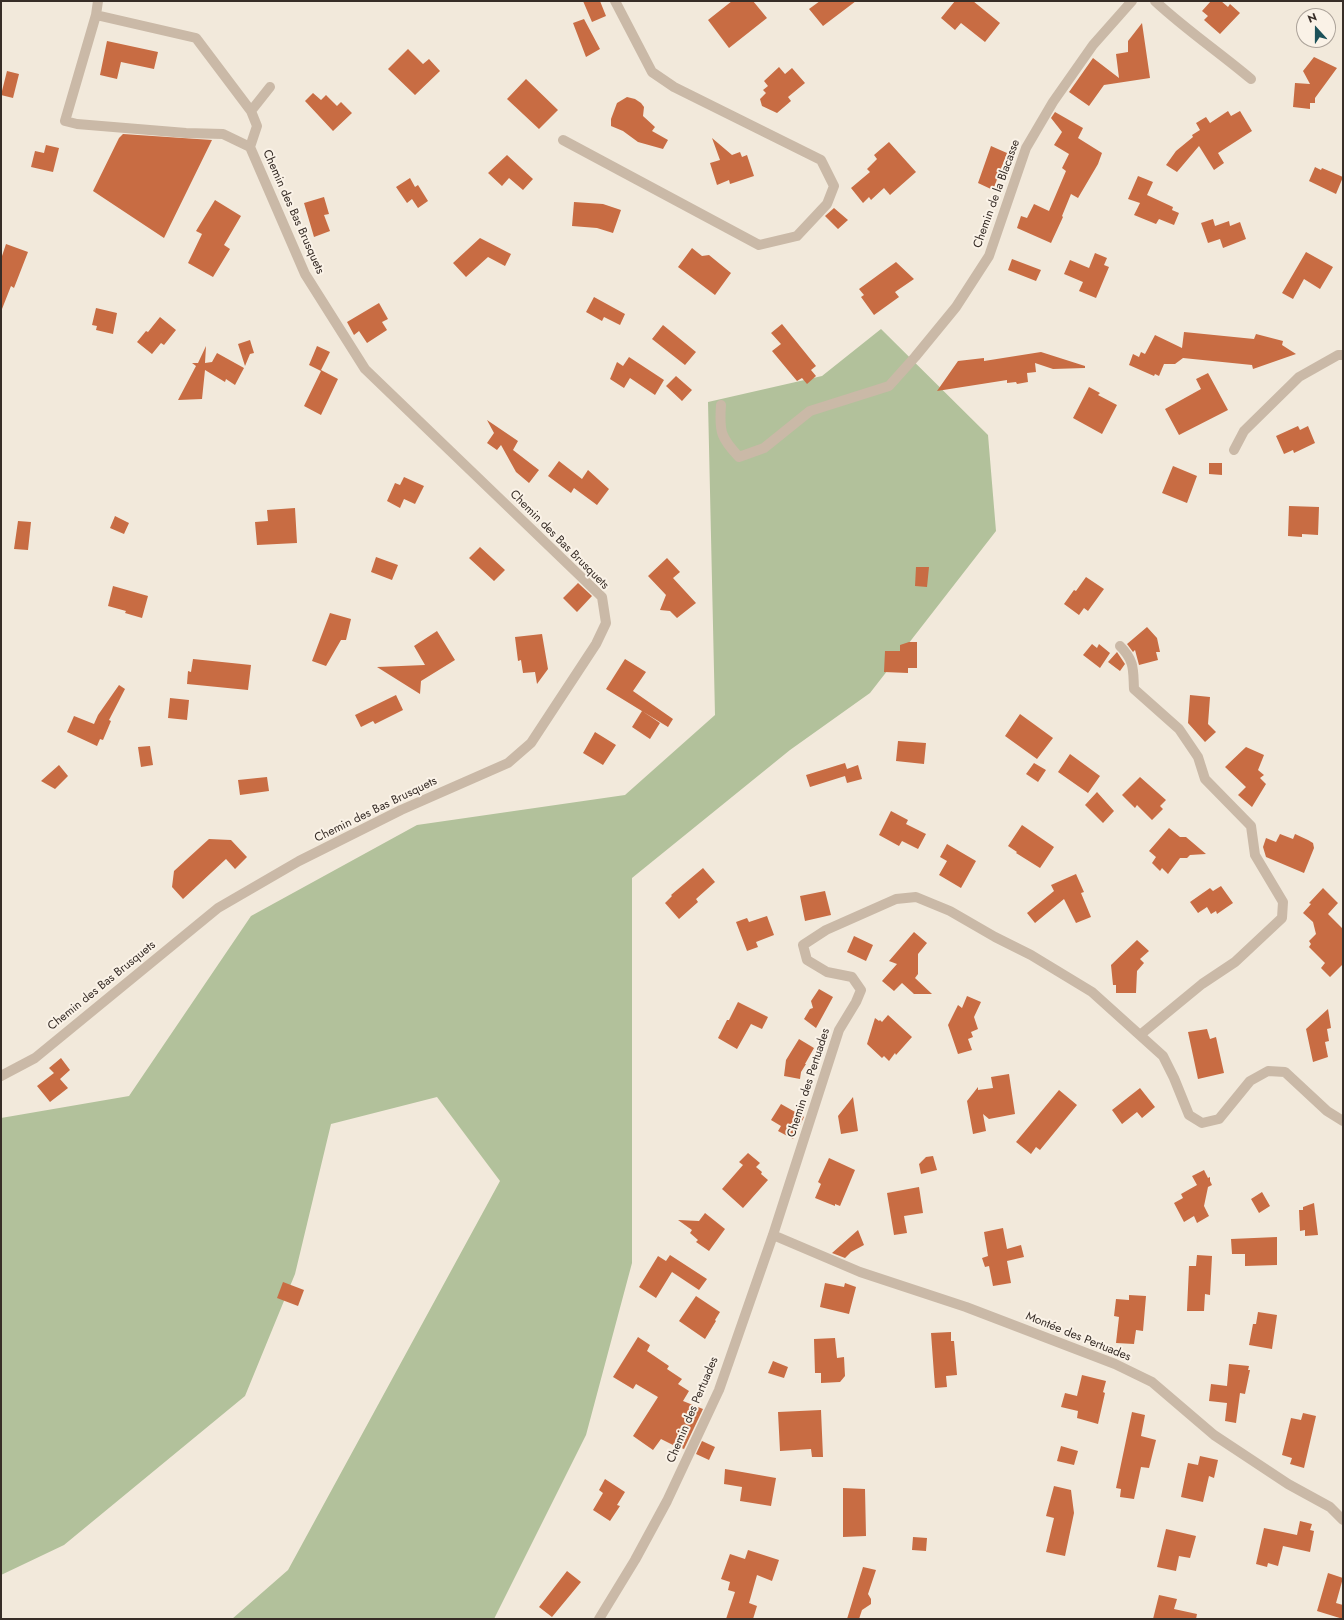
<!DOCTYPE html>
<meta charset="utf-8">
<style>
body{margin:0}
#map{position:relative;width:1344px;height:1620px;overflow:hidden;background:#f2e9db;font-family:Jost,sans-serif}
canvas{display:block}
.frame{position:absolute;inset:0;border:2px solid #372d27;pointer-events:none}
.north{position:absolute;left:1296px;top:8px;width:40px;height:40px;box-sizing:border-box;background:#faf2e7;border:1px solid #aca39a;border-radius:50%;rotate:339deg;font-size:11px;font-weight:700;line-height:16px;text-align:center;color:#372d27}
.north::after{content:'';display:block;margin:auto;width:14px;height:18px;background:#1c5159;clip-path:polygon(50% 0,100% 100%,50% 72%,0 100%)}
</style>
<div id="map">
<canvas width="1344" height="1620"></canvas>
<div class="frame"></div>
<div class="north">N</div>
</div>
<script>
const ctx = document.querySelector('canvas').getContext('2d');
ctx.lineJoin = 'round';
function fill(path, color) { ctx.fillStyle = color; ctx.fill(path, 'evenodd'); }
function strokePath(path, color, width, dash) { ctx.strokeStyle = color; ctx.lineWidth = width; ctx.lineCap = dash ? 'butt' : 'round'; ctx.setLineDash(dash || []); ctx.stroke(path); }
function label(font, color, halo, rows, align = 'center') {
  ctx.font = font + ' Jost,sans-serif'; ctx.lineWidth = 4; ctx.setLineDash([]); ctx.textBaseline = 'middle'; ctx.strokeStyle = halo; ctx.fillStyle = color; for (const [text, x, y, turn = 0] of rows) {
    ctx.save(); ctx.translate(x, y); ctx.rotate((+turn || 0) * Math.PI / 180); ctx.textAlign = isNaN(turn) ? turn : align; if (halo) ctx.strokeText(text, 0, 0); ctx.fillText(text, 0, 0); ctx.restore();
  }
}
const green = new Path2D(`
 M881,329L988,435L996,531L870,693L790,750L632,878V1263L586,1435L494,1619H232L288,1570L500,1181L437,1097L331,1124L295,1274L245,1396L64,1545L1,1575V1118L129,1096L251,916L417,825L625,795L715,715L708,402L822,376Z`);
const building = new Path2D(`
 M583,1H600L606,16L592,22Z
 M732,1H753L767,18L729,48L708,20Z
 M820,1H856L823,26L809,9Z
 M955,1H973L1000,23L985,42L961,23L955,30L941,18Z
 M1211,1H1221L1228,7L1230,4L1240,13L1220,34L1204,20L1208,16L1202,11Z
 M584,19L600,49L586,57L573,23Z
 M1142,23L1150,78L1104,85L1089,106L1069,92L1093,58L1119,78L1116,54L1128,52V41Z
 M107,41L158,52L154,69L121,62L117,79L100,75Z
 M408,49L423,64L429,59L440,71L415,95L388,69Z
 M1314,57L1337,68L1315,98V103H1310V109L1293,107L1295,83L1310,84L1303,71Z
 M779,67L785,74L792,68L805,83L788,97L791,101L777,113L762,106L760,99L766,93L763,90L768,86L764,81Z
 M7,71L19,74L13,98L1,95Z
 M526,79L558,110L539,129L507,99Z
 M313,93L321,100L326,95L337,106L341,102L352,113L333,131L305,101Z
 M627,97L635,99L641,103L644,107L643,116L655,127L652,131L668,140L663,149L638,142L623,131L611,126V119L617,103Z
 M1228,111L1231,116L1240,111L1252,131L1218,153L1224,163L1214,170L1199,146L1177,172L1166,165L1176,151L1193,137L1192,135L1200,130L1196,123L1206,117L1210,123Z
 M1055,112L1083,128L1078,138L1102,153L1098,164L1078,198L1071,194L1062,216L1063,217L1051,243L1017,228L1021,216L1027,218L1034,204L1049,211L1066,171L1062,168L1069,154L1054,145L1062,132L1051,118Z
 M123,134L212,140L164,238L93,191L119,138Z
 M712,138L732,155L740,152L742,157L747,155L754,176L730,184L729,180L717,185L710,163L720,160Z
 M889,142L916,172L890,195L884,188L871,200L869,197L863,203L851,188L870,172L867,169L877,159L874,155Z
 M46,145L59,148L53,172L31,167L35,151L44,153Z
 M991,146L1007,153L993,190L978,183Z
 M507,155L533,179L523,190L509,178L502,186L488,173Z
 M1315,167L1321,170L1322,168L1343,177L1336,194L1309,181Z
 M1138,176L1153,182L1147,195L1173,207L1172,210L1179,213L1174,225L1159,219L1156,224L1134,215L1140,203L1128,199Z
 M410,178L415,187L418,185L428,201L418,208L412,199L407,203L396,187Z
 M324,197L329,214L324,215L330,231L314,237L304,203Z
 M215,200L241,216L224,245L230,249L213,277L188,263L202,234L196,231Z
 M574,202L603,204L621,210L613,233L597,228L572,226Z
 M834,208L848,220L838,229L825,216Z
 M1213,219L1215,226L1229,221L1230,226L1240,222L1246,239L1223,248L1220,239L1208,243L1201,223Z
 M480,238L511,254L505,266L488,257L466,277L453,263Z
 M6,244L28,252L14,288L11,286L2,309L1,308V259Z
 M692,248L702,256L709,255L731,273L715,295L678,267Z
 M1306,252L1333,267L1320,289L1304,279L1293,299L1282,293Z
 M1095,253L1107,258L1104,265L1109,267L1096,298L1079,291L1083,282L1064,274L1070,260L1089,268Z
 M1012,259L1041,270L1036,281L1008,270Z
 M896,262L914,279L895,292L899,297L874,315L861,297L864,295L859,289Z
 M594,297L625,314L620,325L604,317L602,321L586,312Z
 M379,303L388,319L382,322L387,330L367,343L359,331L354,335L347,322Z
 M96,308L117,313L113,334L96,330L97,326L92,325Z
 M160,317L176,330L164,345L161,343L152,354L137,342L146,331L148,332Z
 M782,324L816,366L811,370L816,376L807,384L802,378L797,381L772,351L781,344L771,333Z
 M663,325L696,352L685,365L652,339Z
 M1184,332L1254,339L1256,334L1283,341L1282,345L1296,354L1253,369L1252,365L1183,358L1175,364H1164L1159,376L1155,374L1154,376L1129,365L1133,354L1139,357L1141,352L1145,354L1155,335L1182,348Z
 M250,340L254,353L250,354L245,366L238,344Z
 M206,346L205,363L212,362L217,353L244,368L235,385L226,379L225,382L205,370L202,399L178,400L196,366L192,363H198Z
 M317,346L330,352L321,370L338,379L321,415L304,406L321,371L309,365Z
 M1041,352L1085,366V368L1053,369L1035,363L1036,372L1027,373L1028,382L1017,384L1016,382L1007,383V380L937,391L958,361L984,358V361Z
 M629,357L664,380L655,395L630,378L624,388L610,379L617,362L623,366Z
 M1208,373L1228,410L1179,435L1165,409L1201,389L1196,379Z
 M676,376L692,390L682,401L666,386Z
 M1089,387L1100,393L1098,395L1117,405L1102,434L1073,418Z
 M487,420L518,441L513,450L539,470L529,483L516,472L501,445L497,450L487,443L494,433Z
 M1298,426L1300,430L1308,426L1315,443L1294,453L1293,450L1284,454L1276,436Z
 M559,461L582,479L588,470L609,489L597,505L574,488L571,493L548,476Z
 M1209,463H1222V475L1209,474Z
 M1173,466L1197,476L1187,503L1162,493Z
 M404,477L424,486L415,504L404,499L400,508L387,501L395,483L400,485Z
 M1289,506L1319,507L1318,535L1302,534V537L1288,536Z
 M295,508L297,543L257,545L255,522L268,521L267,510Z
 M115,516L129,523L124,534L110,528Z
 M18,521L31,522L28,550L14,549Z
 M480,547L505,570L494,581L469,558Z
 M376,557L398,565L392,580L371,572Z
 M667,558L680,572L673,578L696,603L677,618L670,611L660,610L666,595L648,576Z
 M916,567H929L927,587L915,586Z
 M1086,577L1104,589L1088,611L1084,608L1079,615L1064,604L1074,590L1076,591Z
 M578,583L592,596L577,612L563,598Z
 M113,586L148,596L142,618L125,613L126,611L108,606Z
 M330,613L351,619L346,640H341L326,666L312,661Z
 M1147,627L1157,638L1160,652H1156L1158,660L1139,665L1135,650L1133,652L1127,644Z
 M437,631L455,660L421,681L420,694L377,667L425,665L414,646Z
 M542,634L548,669L537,684L535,672L523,673L521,660L518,661L515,637Z
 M909,642H917V668H908V673L884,672L885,651H900V645Z
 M1092,644L1097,648L1099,644L1110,653L1100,668L1083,655Z
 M1117,652L1125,664L1120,671L1108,662Z
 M193,659L251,665L248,690L187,684L188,671L191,672Z
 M625,659L646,672L633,691L673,719L668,727L606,689Z
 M119,685L125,689L109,720L111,721L103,740L100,739L97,746L67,732L74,716L94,724L98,715Z
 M396,695L403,710L375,724L373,721L361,727L355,715Z
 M1190,695L1210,697L1208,724L1216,732L1205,742L1188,723Z
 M170,698L189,700L187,720L168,718Z
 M642,711L660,723L650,739L632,727Z
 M1020,714L1053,738L1037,759L1005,736Z
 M595,732L616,745L603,765L583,753Z
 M898,741L926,743L924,764L896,761Z
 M150,746L153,765L141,767L138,747Z
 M1246,747L1264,755L1258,770L1264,775L1260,778L1266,784L1252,807L1238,795L1246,787L1225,767Z
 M1070,754L1100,776L1088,793L1058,772Z
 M845,763L847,769L858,765L862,779L847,783L845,776L810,787L806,775Z
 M1034,763L1046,770L1038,782L1026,774Z
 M59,765L68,776L55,789L41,781Z
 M267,777L269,791L240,795L238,780Z
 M1140,777L1166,800L1160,806L1163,809L1152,820L1137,805L1135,808L1122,795Z
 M1097,792L1114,811L1103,823L1085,805Z
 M891,811L908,820L906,824L926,834L918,849L902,841L899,846L879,835Z
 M1022,825L1054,847L1040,868L1016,853L1017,852L1008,846Z
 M1169,828L1180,837H1186L1206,854L1190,855L1187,858H1180L1168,874L1162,868L1160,871L1152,863L1156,857L1149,851Z
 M1280,834L1293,839L1295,834L1308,840L1313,843L1314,848L1304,873L1266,857L1263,847L1266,838L1276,842Z
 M209,839L231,840L247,857L235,869L226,859L183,899L172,887L174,871Z
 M947,844L976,861L961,888L939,875L947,861L940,857Z
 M703,868L715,882L696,899L698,902L679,919L665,903L672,896L671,895Z
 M1076,874L1084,892L1081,893L1091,917L1076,923L1064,899L1035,923L1027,913L1054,891L1051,885Z
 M1221,886L1233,903L1217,914L1216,911L1211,914L1207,907L1198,913L1190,902L1210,888L1213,891Z
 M1323,888L1338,903L1328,914L1343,929V964L1330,977L1321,968L1325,963L1309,947L1311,944L1309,941L1316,934L1313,922L1303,913L1311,904L1309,903Z
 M825,891L831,915L805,921L800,896Z
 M767,916L774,935L756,942L758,947L747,951L736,922L747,918L749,922Z
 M914,932L927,943L918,954V974L915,978L932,994H914L902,983L894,991L882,981L897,964L889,961Z
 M854,936L873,945L866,961L847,952Z
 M1137,940L1149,951L1140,959L1144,963L1137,971L1136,993H1116V985H1113L1111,965Z
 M819,989L833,997L816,1028L804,1019L810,1009L813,1008L811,1001Z
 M967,996L981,1002L974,1017L978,1029L971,1032L973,1037L968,1039L972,1050L958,1054L948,1025L958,1005L962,1008Z
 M738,1002L768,1017L762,1029L751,1024L737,1049L718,1038L727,1020H729Z
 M1328,1009L1331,1028L1327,1029L1329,1041L1325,1042L1328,1057L1313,1062L1306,1029Z
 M888,1015L912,1037L896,1055L895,1053L889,1061L884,1056L882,1058L867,1044L875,1018L879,1021L880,1020L882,1022Z
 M1207,1029L1210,1039L1216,1037L1224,1073L1198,1079L1188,1032Z
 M799,1039L814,1048L805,1064H806L801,1072L800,1079L784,1076L786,1060Z
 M61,1058L70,1070L60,1079L68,1088L50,1102L37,1086L54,1073L49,1068Z
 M1009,1074L1015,1114L989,1119L983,1114L986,1131L973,1134L967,1101L978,1087V1090L993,1088L991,1077Z
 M1140,1088L1155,1107L1142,1118L1137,1112L1122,1124L1112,1110Z
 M1059,1090L1077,1105L1040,1150L1036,1147L1031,1154L1016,1142Z
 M853,1097L858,1131L841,1134L838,1116Z
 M781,1104L804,1117L793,1139L778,1131L781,1126L771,1120Z
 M748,1153L760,1163L756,1167L762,1172L761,1174L768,1180L743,1208L722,1189L743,1165L739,1162Z
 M933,1156L937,1170L921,1174L919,1164L926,1157Z
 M829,1158L855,1170L840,1206L835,1204V1206L815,1198L821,1184L818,1182Z
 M1204,1170L1208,1178L1210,1177V1181L1212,1185L1208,1187L1204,1206L1209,1216L1197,1223L1194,1216L1184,1222L1174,1203L1183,1198L1181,1194L1197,1185L1192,1176Z
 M919,1187L923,1213L904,1216L907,1233L894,1235L887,1193Z
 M1262,1192L1270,1206L1259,1213L1251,1199Z
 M1314,1203L1318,1235L1305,1236V1230L1300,1231L1299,1210H1303V1207Z
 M705,1213L725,1229L709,1251L696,1242L698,1240L690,1233L692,1230L678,1220L699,1221Z
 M1003,1228L1007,1249L1021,1245L1024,1257L1007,1261L1011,1283L993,1286L989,1266L985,1267L982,1258L988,1256L984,1232Z
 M858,1230L864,1245L851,1252L845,1258L832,1253Z
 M1277,1237V1265L1245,1266V1254H1232L1231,1239Z
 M670,1255L707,1279L699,1290L672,1272L656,1298L639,1287L658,1256L666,1261Z
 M1197,1255L1212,1256L1210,1295L1205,1294L1204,1311H1187L1189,1266H1196Z
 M283,1282L304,1290L298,1306L277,1298Z
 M825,1283L844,1287L845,1283L856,1287L849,1314L820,1307Z
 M1129,1295L1146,1296L1143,1331L1136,1330L1134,1344L1116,1343L1119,1317L1114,1316L1116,1299L1129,1300Z
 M696,1296L720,1312L715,1320L716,1321L705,1339L679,1321Z
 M1258,1312L1277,1315L1272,1349L1249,1345L1253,1324H1256Z
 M951,1332V1341H954L957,1375L946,1376L947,1387L935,1388L931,1333Z
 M638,1337L650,1345L647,1351L669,1366L667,1369L682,1379L678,1384L689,1391L683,1401L703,1409L684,1449L679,1447V1448L661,1439L653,1450L633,1436L658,1397L636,1384L633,1389L613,1377Z
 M835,1338L837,1358L844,1357L845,1376L840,1382L821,1383V1373H815L814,1339Z
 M773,1361L788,1367L784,1378L768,1373Z
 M1229,1364L1249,1366L1248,1370H1250L1245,1394L1240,1393L1236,1423L1225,1421L1227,1403L1209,1401L1211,1384L1227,1386Z
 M1082,1375L1106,1381L1103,1392L1105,1393L1098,1424L1077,1418L1078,1411L1061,1407L1065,1393L1077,1396Z
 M821,1410L823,1457H812L811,1449L780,1451L778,1412Z
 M1132,1412L1145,1415L1141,1436L1156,1440L1149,1468L1141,1467L1134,1499L1120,1497L1121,1489L1116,1488Z
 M1303,1413L1316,1416L1304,1468L1290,1464L1292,1458L1282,1455L1291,1418L1301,1420Z
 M702,1441L715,1447L709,1460L696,1454Z
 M1061,1446L1078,1451L1074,1465L1057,1461Z
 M1200,1456L1218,1460L1214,1478L1209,1476L1203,1502L1181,1497L1188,1463L1198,1465Z
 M725,1469L776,1478L771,1506L740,1501L742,1487L724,1484Z
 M605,1479L625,1492L617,1505L620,1506L610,1521L593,1510L603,1493L599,1490Z
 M1054,1486L1071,1490L1074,1513L1065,1556L1046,1552L1054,1518L1046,1516Z
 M843,1488L865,1489L866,1536L843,1537Z
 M1300,1521L1312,1524L1310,1530L1314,1531L1310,1552L1283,1546L1278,1566L1268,1563L1267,1567L1256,1564L1264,1528L1297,1535Z
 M1166,1529L1196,1536L1190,1558L1179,1556L1176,1571L1157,1567Z
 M913,1537L927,1538L926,1551L912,1550Z
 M748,1550L779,1560L772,1581L757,1575L749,1603L757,1606L753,1619H726L735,1592L728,1590L730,1582L721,1579L730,1554L745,1559Z
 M863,1567L876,1570L868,1594L871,1599V1604L862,1610L859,1619H847Z
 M567,1571L581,1582L552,1617L539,1607Z
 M1328,1573L1343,1578L1336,1603L1343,1605V1619L1317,1611Z
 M1159,1595L1177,1599L1174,1609L1197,1614L1196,1619H1153Z`);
const minor = new Path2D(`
 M1155,1C1185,29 1219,52 1251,79
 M96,15L98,1
 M251,111L270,87
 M563,140L759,245L797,236L827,204L834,186L821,160L674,87L652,72L615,1
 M721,405C719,432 721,438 739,457L764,448L810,411L889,386L915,357L956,307L989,256L1026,148L1053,102L1093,45L1132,1
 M1234,450L1244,431L1299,377L1338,355H1343
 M1120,646C1135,661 1133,670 1134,689L1179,729L1198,757L1205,779L1251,826L1255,855L1283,902L1282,918L1235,962L1202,984L1140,1035
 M1,1076L35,1058L218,908L299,861L401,810L508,763L531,743L596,644L606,623L602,597L365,369L305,274L250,147L257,126L251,111L196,38L96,15L65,121L77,124L186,133L223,134L250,147
 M773,1235L860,1272L966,1307L1115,1364L1152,1382L1214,1435L1288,1484L1330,1507L1343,1520
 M599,1619L635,1560L667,1501L719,1390L773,1235L839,1030L856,1002L861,990L852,977L827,972L807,960L803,945L826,930L896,899L916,897L950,911L995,937L1031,955L1092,992L1163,1056L1174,1078L1189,1115L1202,1123L1219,1119L1250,1081L1268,1071L1285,1072L1327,1111L1343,1121`);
const streetNames = [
 ["Chemin de la Blacasse",997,194,-70],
 ["Chemin des Bas Brusquets",293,212,66],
 ["Chemin des Bas Brusquets",559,540,45],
 ["Chemin des Bas Brusquets",376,810,-26],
 ["Chemin des Bas Brusquets",102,986,-39],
 ["Chemin des Pertuades",809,1083,-72],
 ["Montée des Pertuades",1078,1337,22],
 ["Chemin des Pertuades",693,1410,-67]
];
fill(green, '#b2c19b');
fill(building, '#c86c43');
strokePath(minor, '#cab9a7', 10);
label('12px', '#372d27', '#faf2e7', streetNames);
</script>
